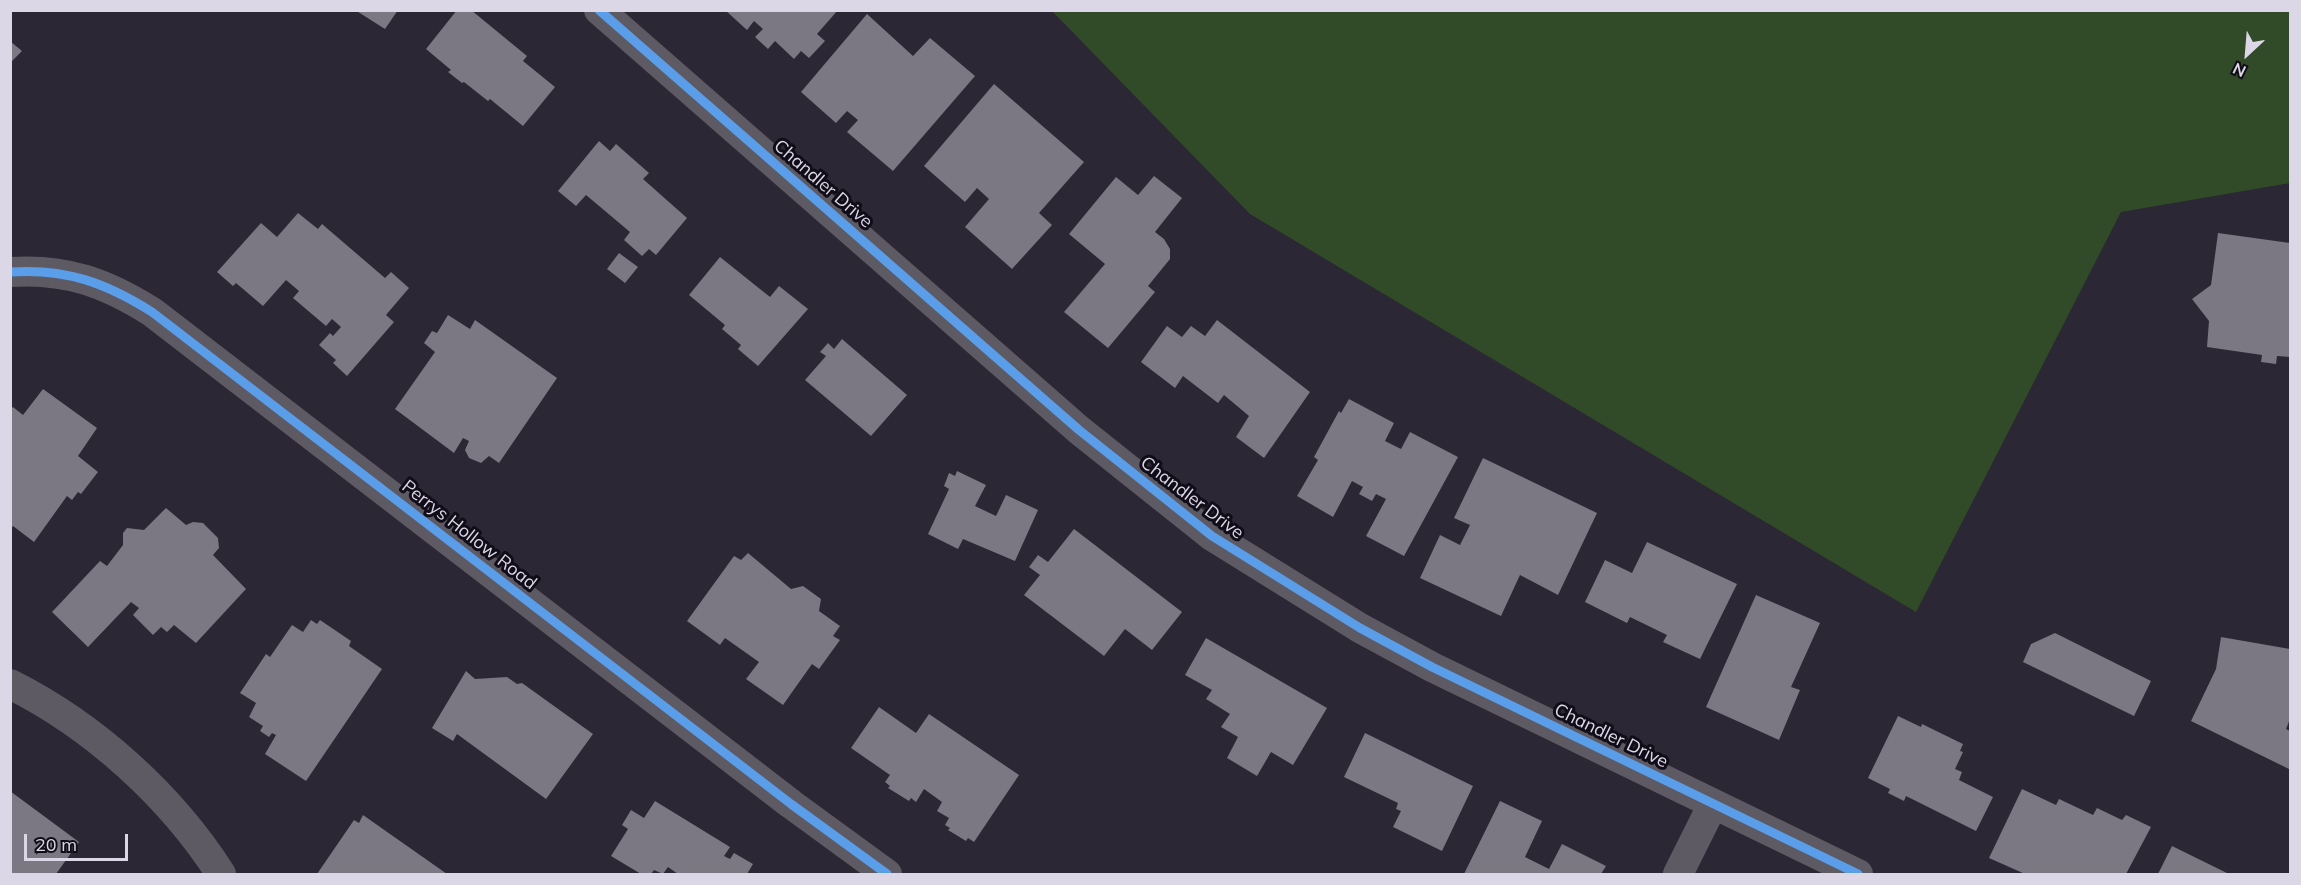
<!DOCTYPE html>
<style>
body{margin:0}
#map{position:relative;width:2301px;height:885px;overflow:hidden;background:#2b2734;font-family:Mulish,sans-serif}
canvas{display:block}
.frame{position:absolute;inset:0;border:12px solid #dcd7e7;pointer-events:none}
.north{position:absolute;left:2217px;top:24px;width:60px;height:60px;-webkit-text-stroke:4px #110d18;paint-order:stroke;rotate:206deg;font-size:16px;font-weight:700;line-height:24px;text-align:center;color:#dcd7e7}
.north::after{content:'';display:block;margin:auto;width:21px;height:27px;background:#dcd7e7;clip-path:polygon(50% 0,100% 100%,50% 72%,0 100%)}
.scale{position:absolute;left:24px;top:834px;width:104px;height:27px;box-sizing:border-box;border:3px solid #dcd7e7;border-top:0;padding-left:8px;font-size:18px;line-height:21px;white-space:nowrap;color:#dcd7e7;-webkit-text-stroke:4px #110d18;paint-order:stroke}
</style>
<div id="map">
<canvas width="2301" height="885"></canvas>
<div class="frame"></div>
<div class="north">N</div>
<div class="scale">20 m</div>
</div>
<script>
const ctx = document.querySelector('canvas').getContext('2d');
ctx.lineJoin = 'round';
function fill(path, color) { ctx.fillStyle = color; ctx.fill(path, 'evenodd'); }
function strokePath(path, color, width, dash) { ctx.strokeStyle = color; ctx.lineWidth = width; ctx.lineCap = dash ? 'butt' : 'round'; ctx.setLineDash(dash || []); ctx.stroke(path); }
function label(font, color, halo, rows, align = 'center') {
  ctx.font = font + ' Mulish,sans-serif'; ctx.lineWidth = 6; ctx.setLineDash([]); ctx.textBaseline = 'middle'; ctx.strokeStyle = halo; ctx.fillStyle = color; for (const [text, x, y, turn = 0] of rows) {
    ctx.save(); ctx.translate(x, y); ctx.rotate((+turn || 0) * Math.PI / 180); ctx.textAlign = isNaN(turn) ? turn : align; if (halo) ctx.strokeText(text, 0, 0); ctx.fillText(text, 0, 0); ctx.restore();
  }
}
const green = new Path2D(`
 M1052,11H2290V183L2121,212L1916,612L1250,214Z`);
const building = new Path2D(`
 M355,10H398L385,29Z
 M457,10H471L527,56L523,61L555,87L523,126L490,99L488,101L464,82L462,83L448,72L451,70L426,49Z
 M725,10H838L817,34L825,41L809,58L801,51L794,59L775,41L768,49L755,37L763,29L754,21L747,30Z
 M867,14L913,56L930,38L975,76L893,171L847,132L858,120L847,111L836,123L801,92Z
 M10,41L22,51L10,63Z
 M994,84L1084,162L1039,213L1052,225L1012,269L965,227L989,199L977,188L965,202L924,166Z
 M599,141L610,151L616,144L649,173L643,179L687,218L656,255L649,249L642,256L624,240L630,232L586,195L576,206L558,191Z
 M1154,176L1182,198L1155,232L1164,239L1170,249V259L1148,286L1155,292L1108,348L1064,312L1105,264L1069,234L1116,177L1138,195Z
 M298,213L318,229L322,224L385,278L391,272L409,288L386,315L394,322L347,376L333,363L336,360L319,345L330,333L333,336L341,327L332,319L326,326L293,298L299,291L286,280L263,306L236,283L233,286L217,272L261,223L277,237Z
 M2218,233L2290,243V357L2277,356L2276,364L2261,362L2262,355L2207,347L2209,321L2192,299L2211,285Z
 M619,253L638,267L625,283L607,269Z
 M720,257L770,297L779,286L808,309L758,366L738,349L741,345L722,329L725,325L689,295Z
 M448,315L470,329L475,320L557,378L499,463L489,456L481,463L469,458L465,450L469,441L463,438L454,453L395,409L435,352L424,343L432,331L437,333Z
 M1217,320L1310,392L1264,458L1236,437L1249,416L1224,395L1218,403L1183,376L1175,388L1141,362L1167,326L1182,337L1191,326L1205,336Z
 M842,339L907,395L871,436L805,380L826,356L820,352L828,343L834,349Z
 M43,389L97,428L78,456L98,472L81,494L78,492L72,500L67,496L34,542L13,526L10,530V410L13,407L23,415Z
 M1349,399L1394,423L1385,441L1401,449L1410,432L1458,457L1404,556L1366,536L1386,499L1376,494L1372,501L1359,494L1363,487L1352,481L1333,517L1297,496L1318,460L1314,457L1339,411L1341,413Z
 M1483,458L1597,513L1558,595L1520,575L1501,616L1420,578L1440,535L1460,545L1470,525L1454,518Z
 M957,471L986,485L975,506L996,516L1006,495L1038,510L1015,561L963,539L958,549L928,534L949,489L944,486L949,473L955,476Z
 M166,508L186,525L193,522L203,523L218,538L219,548L213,555L246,589L196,643L174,625L167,632L161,627L153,635L133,615L139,608L131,602L88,647L52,612L100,561L107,566L123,545V533L127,528L144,530Z
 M1074,529L1182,612L1152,650L1125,629L1104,656L1024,595L1040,575L1029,567L1038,555L1048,562Z
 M1647,542L1737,584L1700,659L1663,642L1667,635L1630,617L1627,623L1585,602L1605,560L1632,573Z
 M748,553L791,589L803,586L821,599L819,611L840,626L833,636L840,640L819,669L812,664L783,705L746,679L759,662L725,638L720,645L687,621L734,556L741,560Z
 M1756,595L1820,623L1791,687L1800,690L1779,740L1706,707Z
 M311,620L317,624L320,620L351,641L349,646L382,669L306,781L265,754L276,735L272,733L269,737L260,731L263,726L249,717L256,703L240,693L266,654L270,657L292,625L303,632Z
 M2055,633L2151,681L2134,716L2023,662L2031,644Z
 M2221,637L2290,649V719L2286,729L2290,731L2289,769L2191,721L2216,669Z
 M1206,638L1327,708L1293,765L1271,752L1257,776L1227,758L1238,737L1221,727L1230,714L1206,699L1212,690L1185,675Z
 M466,671L475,679L507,677L517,684L522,683L593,734L546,799L457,734L453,741L432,728Z
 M879,707L916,733L929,714L1019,775L974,842L968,838L966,841L948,830L950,828L945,825L949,818L937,811L942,802L924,789L916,802L911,798L909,801L888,788L890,786L885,782L890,775L851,748Z
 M1898,716L1921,727L1922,724L1963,744L1960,751L1963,752L1955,769L1962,772L1959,780L1993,797L1976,831L1906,796L1904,801L1888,793L1890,789L1868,778Z
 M1365,733L1473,786L1442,851L1393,827L1401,811L1396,809L1398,803L1344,777Z
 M2022,789L2056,805L2059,799L2093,815L2097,808L2122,820L2126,815L2151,827L2126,874H2025L1989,858Z
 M10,791L79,842L56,874H10Z
 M655,801L730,847L724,856L730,859L734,853L753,864L747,874H678L668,867L663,874L654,870L651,874H641L611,856L628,829L622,825L631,810L644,818Z
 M1500,801L1542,821L1525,857L1549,869L1562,844L1606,866L1601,874H1464Z
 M363,815L447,874H317L354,820L359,823Z
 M2172,846L2229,874H2158Z`);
const street = new Path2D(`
 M599,10L1079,430L1212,536L1360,628L1432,667L1858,874
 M10,272C66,268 106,283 152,312L791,804L887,874
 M10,684C94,726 171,796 221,874
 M1678,874L1713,804`);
const cycleway = new Path2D(`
 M599,10L1079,430L1212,536L1360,628L1432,667L1858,874
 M10,272C66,268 106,283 152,312L791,804L887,874`);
const streetNames = [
 ["Chandler Drive",823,184,41],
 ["Chandler Drive",1192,498,37],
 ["Perrys Hollow Road",469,535,38],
 ["Chandler Drive",1611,736,26]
];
fill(green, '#314b28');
fill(building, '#7b7783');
strokePath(street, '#5d5a64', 30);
strokePath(cycleway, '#5a9eea', 9);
label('18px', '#dcd7e7', '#110d18', streetNames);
</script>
